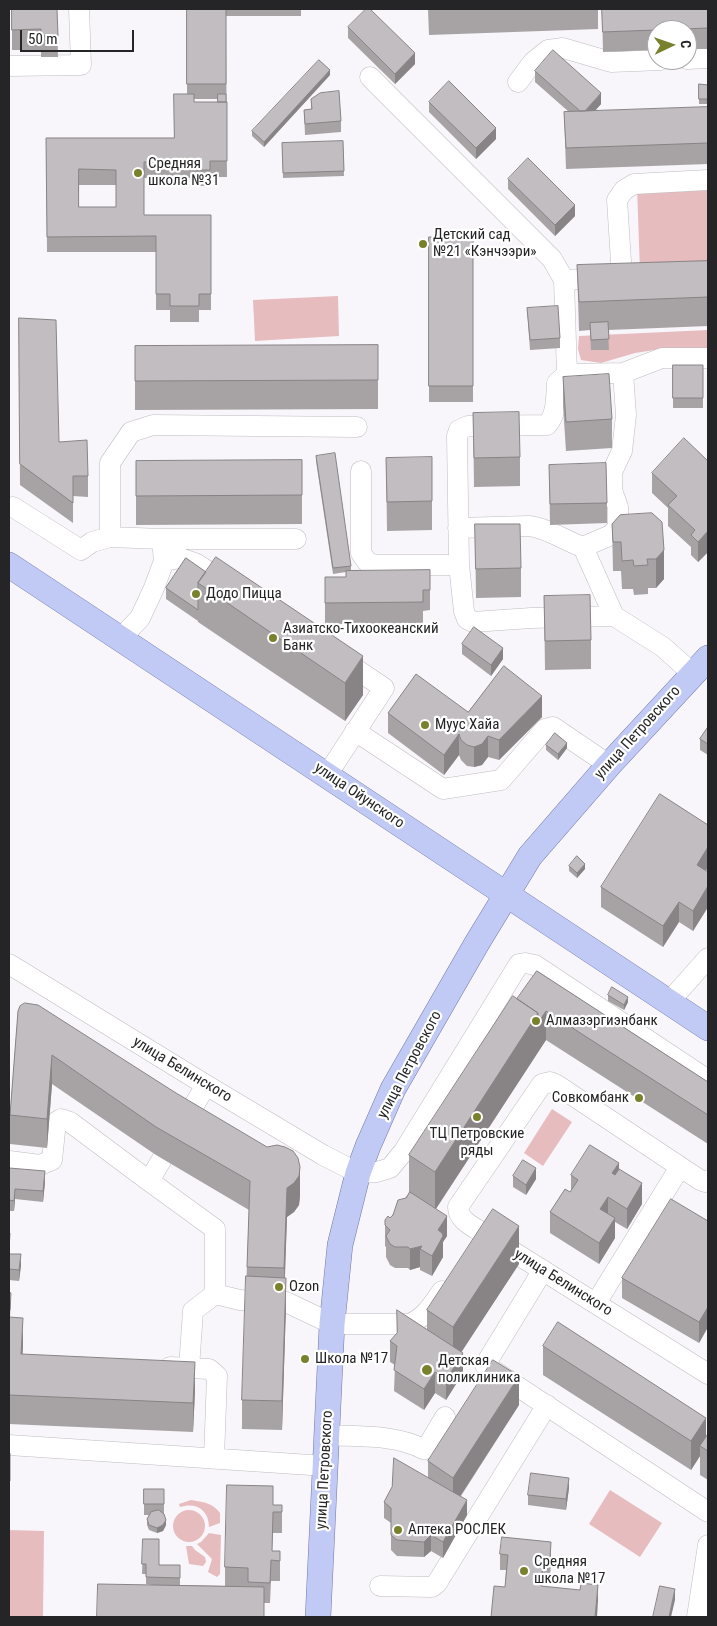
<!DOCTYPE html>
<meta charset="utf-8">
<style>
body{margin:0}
#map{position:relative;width:717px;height:1626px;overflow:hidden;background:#f8f6fa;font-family:"Roboto Condensed",sans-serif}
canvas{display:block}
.frame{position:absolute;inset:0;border:10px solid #252426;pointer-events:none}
.north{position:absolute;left:647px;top:20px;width:50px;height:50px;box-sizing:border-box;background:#fff;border:1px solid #a8a7a8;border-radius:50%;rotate:87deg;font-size:14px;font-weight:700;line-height:20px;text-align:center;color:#252426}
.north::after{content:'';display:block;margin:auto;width:18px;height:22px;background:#7a812d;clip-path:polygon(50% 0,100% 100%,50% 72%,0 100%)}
.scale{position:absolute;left:20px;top:30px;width:114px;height:22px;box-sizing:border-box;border:2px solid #252426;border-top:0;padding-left:6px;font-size:15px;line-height:18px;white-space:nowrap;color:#252426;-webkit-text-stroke:4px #fff;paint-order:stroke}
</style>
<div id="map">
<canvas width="717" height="1626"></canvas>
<div class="frame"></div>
<div class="north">С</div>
<div class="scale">50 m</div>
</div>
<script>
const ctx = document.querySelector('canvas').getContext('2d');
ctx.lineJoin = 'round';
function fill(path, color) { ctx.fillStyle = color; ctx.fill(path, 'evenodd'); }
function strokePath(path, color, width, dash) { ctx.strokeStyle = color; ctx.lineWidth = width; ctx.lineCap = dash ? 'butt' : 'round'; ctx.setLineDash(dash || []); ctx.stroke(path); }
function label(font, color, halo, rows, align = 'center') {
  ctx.font = font + ' "Roboto Condensed",sans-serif'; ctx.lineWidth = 4.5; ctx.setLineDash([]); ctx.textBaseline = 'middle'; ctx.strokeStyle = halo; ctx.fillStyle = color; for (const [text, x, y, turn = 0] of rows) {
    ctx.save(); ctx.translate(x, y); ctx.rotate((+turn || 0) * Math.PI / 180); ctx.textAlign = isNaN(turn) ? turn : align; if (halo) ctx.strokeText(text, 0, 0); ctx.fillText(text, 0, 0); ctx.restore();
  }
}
const green = new Path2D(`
 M708,186V269L640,271L637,188Z
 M338,296L339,336L255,341L253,300Z
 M708,330V350L668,348L635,353L601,363L581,360L578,349L579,336Z
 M552,1109L572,1122L543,1166L524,1153Z
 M610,1490L662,1523L640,1557L589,1524Z
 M191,1500C203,1502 213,1503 220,1513V1523L209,1527C209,1509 195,1502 180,1507L179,1504Z
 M173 1526a16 16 0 1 1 32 0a16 16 0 1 1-32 0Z
 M9,1530L44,1531L43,1617H9Z
 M209,1533L221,1535L220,1574L217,1577L208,1572L212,1559L197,1544L201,1542Z
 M186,1546H192L195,1550L205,1557L206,1562L203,1566L189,1564Z`);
const minor = new Path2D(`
 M687,59L708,58
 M9,66L81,65L79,9
 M370,77L552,259L564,280L603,278
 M518,82L533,62L548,50L563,48L611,62L661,60
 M622,277L617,200L624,190L634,184L708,180
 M564,280L567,374
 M361,471V553L368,563L378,565H459
 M13,507L81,550L92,542L110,537
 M458,528L529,526C548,528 565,541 583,547L614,616L663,647L692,673
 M162,539L110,537V463L131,432L153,425L357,427
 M583,547L611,535L618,527V507L612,490V472L622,451L626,415L623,373
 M164,561L180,558L197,564L229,585
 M614,616L531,618L473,622L467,619L464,611L459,565L457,436L459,430L468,426L547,425C557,414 556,397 557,383L567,374L623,373L662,358H708
 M120,639L140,618L154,588L164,561L162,539H296
 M355,731L443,789L501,780L545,729L553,727L609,765
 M327,775L384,688L341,659
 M9,964L206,1085L323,1155L358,1173L377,1172L390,1168L404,1151L519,964L525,963L535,965L708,1080
 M669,1002L708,958
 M9,1161L40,1165L52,1160L56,1122L61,1119L70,1122L149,1181L206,1085
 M149,1181L215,1229V1294L193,1311L189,1368L170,1367
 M483,1233C472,1226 458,1220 458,1207L542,1084L550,1082L557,1085L700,1180L705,1182L708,1180
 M496,1241L708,1374
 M543,1270L485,1365L708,1512
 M215,1294L240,1300L286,1302L332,1324H409C425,1318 432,1305 442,1291
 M596,1303L680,1167
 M189,1368L209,1369L217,1376L214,1458
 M327,1435C358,1437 395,1434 423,1449H426L445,1417
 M9,1445L326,1466
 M380,1586L432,1587L437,1583L547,1405
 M697,1617L708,1545`);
const major = new Path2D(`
 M9,565L708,1028
 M318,1617L332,1324L340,1245L358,1173L368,1146L393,1089L477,943L530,856L609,765L708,658`);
const wall = new Path2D(`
 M12,9H57L58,57H41V50H12Z
 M187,9H301V16H226L227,177H210V186H192V178H144V215H211V310H199V322H170V310H156V252H47L46,138H174L187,94ZM194,99H218V102H194ZM79,185H116V207H79Z
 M428,9H598V29L429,35Z
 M602,9H708V49H687V30H657V50L603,52Z
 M348,27L415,64L395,84L348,38Z
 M535,71L601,104L595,111L708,107V164L566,169L564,112H569L535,82Z
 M330,75L264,147L252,136V131Z
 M699,84L708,85V104H699Z
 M311,99L341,121V132L305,135L304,110H311Z
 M429,102L496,139L476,159L429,112Z
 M343,141L344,176L283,178L282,143Z
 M508,179L575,216L555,236L508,189Z
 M429,237H473V402H429Z
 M708,261V326L608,330L609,350H591L590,330L579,331L577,265Z
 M527,308L560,338V348L530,350Z
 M19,318L59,442L88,476V497L73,496V523L20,485Z
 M378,345V409L135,410V346Z
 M673,365H703V408H673Z
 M563,377L612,419V448L566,451L563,406Z
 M473,413L520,457V486L474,487Z
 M316,456L351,566V571L430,570V610L423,611V623L325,624V577H346V572L333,574L316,461Z
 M386,458L432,501V530L387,531Z
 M302,460V524L136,525V461Z
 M708,461V552L698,562L691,555V547L668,526V508L652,493V473Z
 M549,465L607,503V523L550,525Z
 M652,513L664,579L656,588H648V594L634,595L633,589H622L621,571H613L612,524Z
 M475,524L521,568V597L476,598Z
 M186,558L363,695L345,721L198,622V621L166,599V588Z
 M544,596L591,640V669L545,670Z
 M462,644L503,659L491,676L462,654Z
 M468,712L542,717L499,760L488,757L482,765L474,767L467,766L461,760L459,755L444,775L388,733V713Z
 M708,727V755L700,750V739Z
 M546,745L567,748L558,760L546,750Z
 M708,825V867L706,871L708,872V907L693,931L679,922L663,947L601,907V887Z
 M569,866L585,869L577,878L569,871Z
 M537,971L708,1082V1144L546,1040L436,1209L447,1236L443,1242V1257L432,1276L420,1270V1267L410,1270L408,1268H395L390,1265L386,1257V1247L385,1246V1220L390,1218L409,1193V1155Z
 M608,995L628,1002L624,1010L608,1001Z
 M18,1011L300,1196L299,1205L294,1212L287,1217L285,1277L286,1306L282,1430L242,1429V1400L249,1210L156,1155L52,1084L47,1148L10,1144V1115Z
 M9,1168L45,1182L43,1202L15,1199L14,1211H9Z
 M619,1169L642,1204L627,1229L615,1222V1238L599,1264L550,1233V1212L571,1191V1175Z
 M513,1176L536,1179L526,1195L513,1187Z
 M708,1221V1327L699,1343L622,1298V1278Z
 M9,1233L10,1244L9,1254L21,1265L19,1281L9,1280Z
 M519,1264L461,1352L463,1373L446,1400L435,1393L424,1410L394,1391L395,1365L390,1362V1341L427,1330V1310Z
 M9,1292L11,1303L10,1317L23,1347L22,1354L195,1391L193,1432L9,1424Z
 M543,1346L706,1438L708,1434V1480L700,1475V1456L691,1470L543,1375Z
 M519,1405L461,1496L467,1515L443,1558L431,1551L424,1557L397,1556L391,1550V1523L384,1518V1502L428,1478V1461Z
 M9,1453H10V1497H9Z
 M569,1488L566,1510L528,1505V1495Z
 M144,1489H164V1514L166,1525L163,1531L157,1533L149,1530L147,1525V1519L149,1515H144Z
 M273,1505H282V1533H273L272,1551H280V1581H271L270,1603H264L146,1584V1574H142L143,1539L159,1565H180V1585L225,1586V1567Z
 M500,1554L551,1558L550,1574H543L542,1586L598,1601L505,1587L506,1570H500Z`);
const shadedWall = new Path2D(`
 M415,53V64L395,84V74Z
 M330,70V75L264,147V142Z
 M601,93V104L583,124V114Z
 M496,128V139L476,159V148Z
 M575,205V216L555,236V225Z
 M708,531V552L698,562V542Z
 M664,550V579L656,588V559Z
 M503,648V659L491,676V665Z
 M363,656V695L345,721V683Z
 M542,696V717L499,760V740Z
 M459,734V755L444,775V755Z
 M488,736V757L482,765L474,767V747Z
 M567,743V748L558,760V754Z
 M708,847V867L697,885V865Z
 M585,864V869L577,878V873Z
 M708,886V907L693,931V911Z
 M679,902V922L663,947V926Z
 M628,997V1002L624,1010V1005Z
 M546,1011V1040L435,1210V1172L538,1013Z
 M52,1055V1084L47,1148V1119Z
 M619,1163V1183L612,1173Z
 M300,1167V1196L299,1205L294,1212L287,1217L284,1297V1268L287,1188Z
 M536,1168V1179L526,1195V1185Z
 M45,1171V1182L43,1202V1191Z
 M642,1183V1204L627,1229V1209Z
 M15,1189V1199L14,1211V1201Z
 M608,1197V1218L600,1209Z
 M447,1216V1236L443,1242V1257L432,1276V1256L438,1230Z
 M615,1218V1238L599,1264V1243Z
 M519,1226V1264L453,1365V1327Z
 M422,1246L420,1249V1267L410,1270V1249Z
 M21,1254V1265L19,1281V1270Z
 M286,1278V1306L282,1430V1401Z
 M708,1307V1327L699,1343V1322Z
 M23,1318V1347L21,1383V1354Z
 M463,1353V1373L446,1400V1380Z
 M195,1362V1391L193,1432V1403Z
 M435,1372V1393L424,1410V1389Z
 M519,1376V1405L453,1507V1478Z
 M706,1418V1447L700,1446V1456L691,1470V1441Z
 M569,1478V1488L566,1510V1499Z
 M467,1500V1515L443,1558V1542Z
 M166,1520V1525L163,1531L157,1533V1528Z
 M431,1535V1551L424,1557V1542Z
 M551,1542V1558L550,1574V1559Z
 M543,1558V1574L541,1602V1586Z
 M598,1585V1601L597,1617H595Z
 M675,1589V1600L671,1617H669Z`);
const building = new Path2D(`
 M12,9H57L58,36H41V29L12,30Z
 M187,9H226V84H187Z
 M366,9H370L415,53L395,74L348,27Z
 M602,9H708V28L603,32Z
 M553,50L601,93L585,111H580L535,71Z
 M319,60L330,70L264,142L252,131Z
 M449,81L496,128L476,148L429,102Z
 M699,84L708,85V99H699Z
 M339,91L341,121L305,124L304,110L312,109L311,99L320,93Z
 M174,94H194V102H227V161H210V170H192V162H144V215H211V294H199V306H170V294H156V236L47,237L46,138H174ZM79,169L116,170V207H79Z
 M218,94H226V102H218Z
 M708,107V143L566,148L564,112Z
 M343,141L344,171L283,173L282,143Z
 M528,158L575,205L555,225L508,179Z
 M429,237H473V386H429Z
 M708,261V297L579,302L577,265Z
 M558,306L560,338L530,340L527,308Z
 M19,318L56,320L59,442L87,440L88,476H73V503L20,464Z
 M608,322L609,339L591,340L590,323Z
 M378,345V380L135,381V346Z
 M673,365H703V398H673Z
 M609,374L612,419L566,422L563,377Z
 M519,412L520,457L474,458L473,413Z
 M684,438L708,461V531L698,542L691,535L695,530L668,505L677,496L652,473Z
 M335,453L351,566L333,568L316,456Z
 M432,457V501L387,502L386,458Z
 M302,460V495L136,496V461Z
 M606,463L607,503L550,504L549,465Z
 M652,513L662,522L664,550L656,559H647L648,565L634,566L633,560L622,561L621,542H613L612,524L620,515Z
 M475,524H520L521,568L476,569Z
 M216,557L363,656L345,683L198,583Z
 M186,558L206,572L198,583V610L166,588Z
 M430,570V590H423V602L325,603V577H346V571Z
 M590,595L591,640L545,641L544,596Z
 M474,627L503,648L491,665L462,644Z
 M504,666L542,696L499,740L488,736L482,744L474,747L467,745L461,740L459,734L444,755L388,713L416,674L468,712Z
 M708,727V744L700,739Z
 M555,733L567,743L558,754L546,745Z
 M660,794L708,825V847L697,865L708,872V886L693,911L679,902L663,926L601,887Z
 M577,856L585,864L577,873L569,866Z
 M537,971L708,1082V1115L546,1011L538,1023V1013L517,999Z
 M612,987L628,997L624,1005L608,995Z
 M513,996L538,1013L435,1172L409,1155Z
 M25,1003L38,1005L176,1093L267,1147L277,1145L285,1147L293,1151L298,1158L300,1167L299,1176L294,1183L287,1188L284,1268L247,1267L250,1181L156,1127L52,1055L47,1119L10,1115L18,1011L20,1006Z
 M590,1145L619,1163L612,1173L615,1175L619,1169L642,1183L627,1209L608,1197L600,1209L615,1218L599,1243L550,1212L565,1189L570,1192L578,1180L571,1175Z
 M523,1160L536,1168L526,1185L513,1176Z
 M9,1168L45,1171L43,1191L15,1189L14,1201L9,1200Z
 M410,1192L447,1216L438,1230L442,1233L443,1236L432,1256L420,1249L422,1246L410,1249L408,1247H395L390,1244L386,1236L390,1230L385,1225V1220L388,1216L390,1218L393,1215L398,1200L406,1198Z
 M671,1199L708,1221V1307L699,1322L622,1278Z
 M493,1209L519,1226L453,1327L427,1310Z
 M9,1233H10L9,1249Z
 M9,1254H21L19,1270L9,1269Z
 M246,1276L286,1278L282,1401L242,1400Z
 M9,1292L11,1293L10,1310H9Z
 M397,1310L463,1353L446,1380L435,1372L424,1389L394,1370L397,1346L390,1341L397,1333Z
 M9,1317L23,1318L21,1354L195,1362L193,1403L9,1395Z
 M558,1322L706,1418L691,1441L543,1346Z
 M493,1360L519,1376L453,1478L428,1461Z
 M708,1434V1451L700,1446Z
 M9,1453H10V1481H9Z
 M394,1458L467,1500L443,1542L431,1535L424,1542L397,1540L391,1535V1508L384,1502L392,1487Z
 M531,1473L569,1478L566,1499L528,1495Z
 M227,1485L273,1486V1505H282V1512H273L272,1551H280V1561L271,1560L270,1583L248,1582V1568L225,1567Z
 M144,1489H164V1504H144Z
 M159,1510L164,1514L166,1520L163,1525L157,1528L149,1525L147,1519L151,1512Z
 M502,1537L551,1542L550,1559L543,1558L541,1586L580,1590L581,1583L598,1585L595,1617H491L494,1586L505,1587L508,1555L500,1554Z
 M143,1539H159V1565H180V1578L146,1577V1564H142Z
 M98,1584L264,1587V1617H97Z
 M660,1586L675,1589L669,1617H653Z`);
const markers = [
 [138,173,5,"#7a812d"],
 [423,244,5,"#7a812d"],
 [196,594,5,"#7a812d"],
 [273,638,5,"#7a812d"],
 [425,725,5,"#7a812d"],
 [536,1021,5,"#7a812d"],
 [639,1098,5,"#7a812d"],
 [477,1117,5,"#7a812d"],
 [279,1287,5,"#7a812d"],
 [305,1359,5,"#7a812d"],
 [427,1370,6,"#7a812d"],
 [398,1530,5,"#7a812d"],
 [524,1571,5,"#7a812d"]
];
const poiNames = [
 ["Средняя",148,164],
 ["школа №31",148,181],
 ["Детский сад",433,235],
 ["№21 «Кэнчээри»",433,252],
 ["Додо Пицца",206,594],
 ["Азиатско-Тихоокеанский",283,629],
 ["Банк",283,646],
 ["Муус Хайа",435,725],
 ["Алмазэргиэнбанк",546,1021],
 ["Совкомбанк",629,1098,"right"],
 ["ТЦ Петровские",477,1134,"center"],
 ["ряды",477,1151,"center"],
 ["Ozon",289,1287],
 ["Школа №17",315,1359],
 ["Детская",438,1361],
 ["поликлиника",438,1378],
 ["Аптека РОСЛЕК",408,1530],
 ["Средняя",534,1562],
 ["школа №17",534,1579]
];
const streetNames = [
 ["улица Петровского",638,733,-48],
 ["улица Ойунского",359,796,34],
 ["улица Петровского",410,1065,-62],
 ["улица Белинского",182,1070,31],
 ["улица Белинского",563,1283,32],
 ["улица Петровского",325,1470,-87]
];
fill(green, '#e7bcbf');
strokePath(minor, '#bebcc0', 21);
strokePath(major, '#6f78a8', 26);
strokePath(minor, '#fff', 20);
strokePath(major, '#c1c9f5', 25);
fill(wall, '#a7a3a5');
fill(shadedWall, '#888486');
fill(building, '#c2bdc0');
strokePath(building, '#888486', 1);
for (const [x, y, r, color] of markers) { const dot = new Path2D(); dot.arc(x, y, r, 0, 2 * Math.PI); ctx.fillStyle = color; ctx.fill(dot); strokePath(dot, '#fff', 2); }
label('15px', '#252426', '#fff', poiNames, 'left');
label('15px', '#252426', '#fff', streetNames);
</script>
